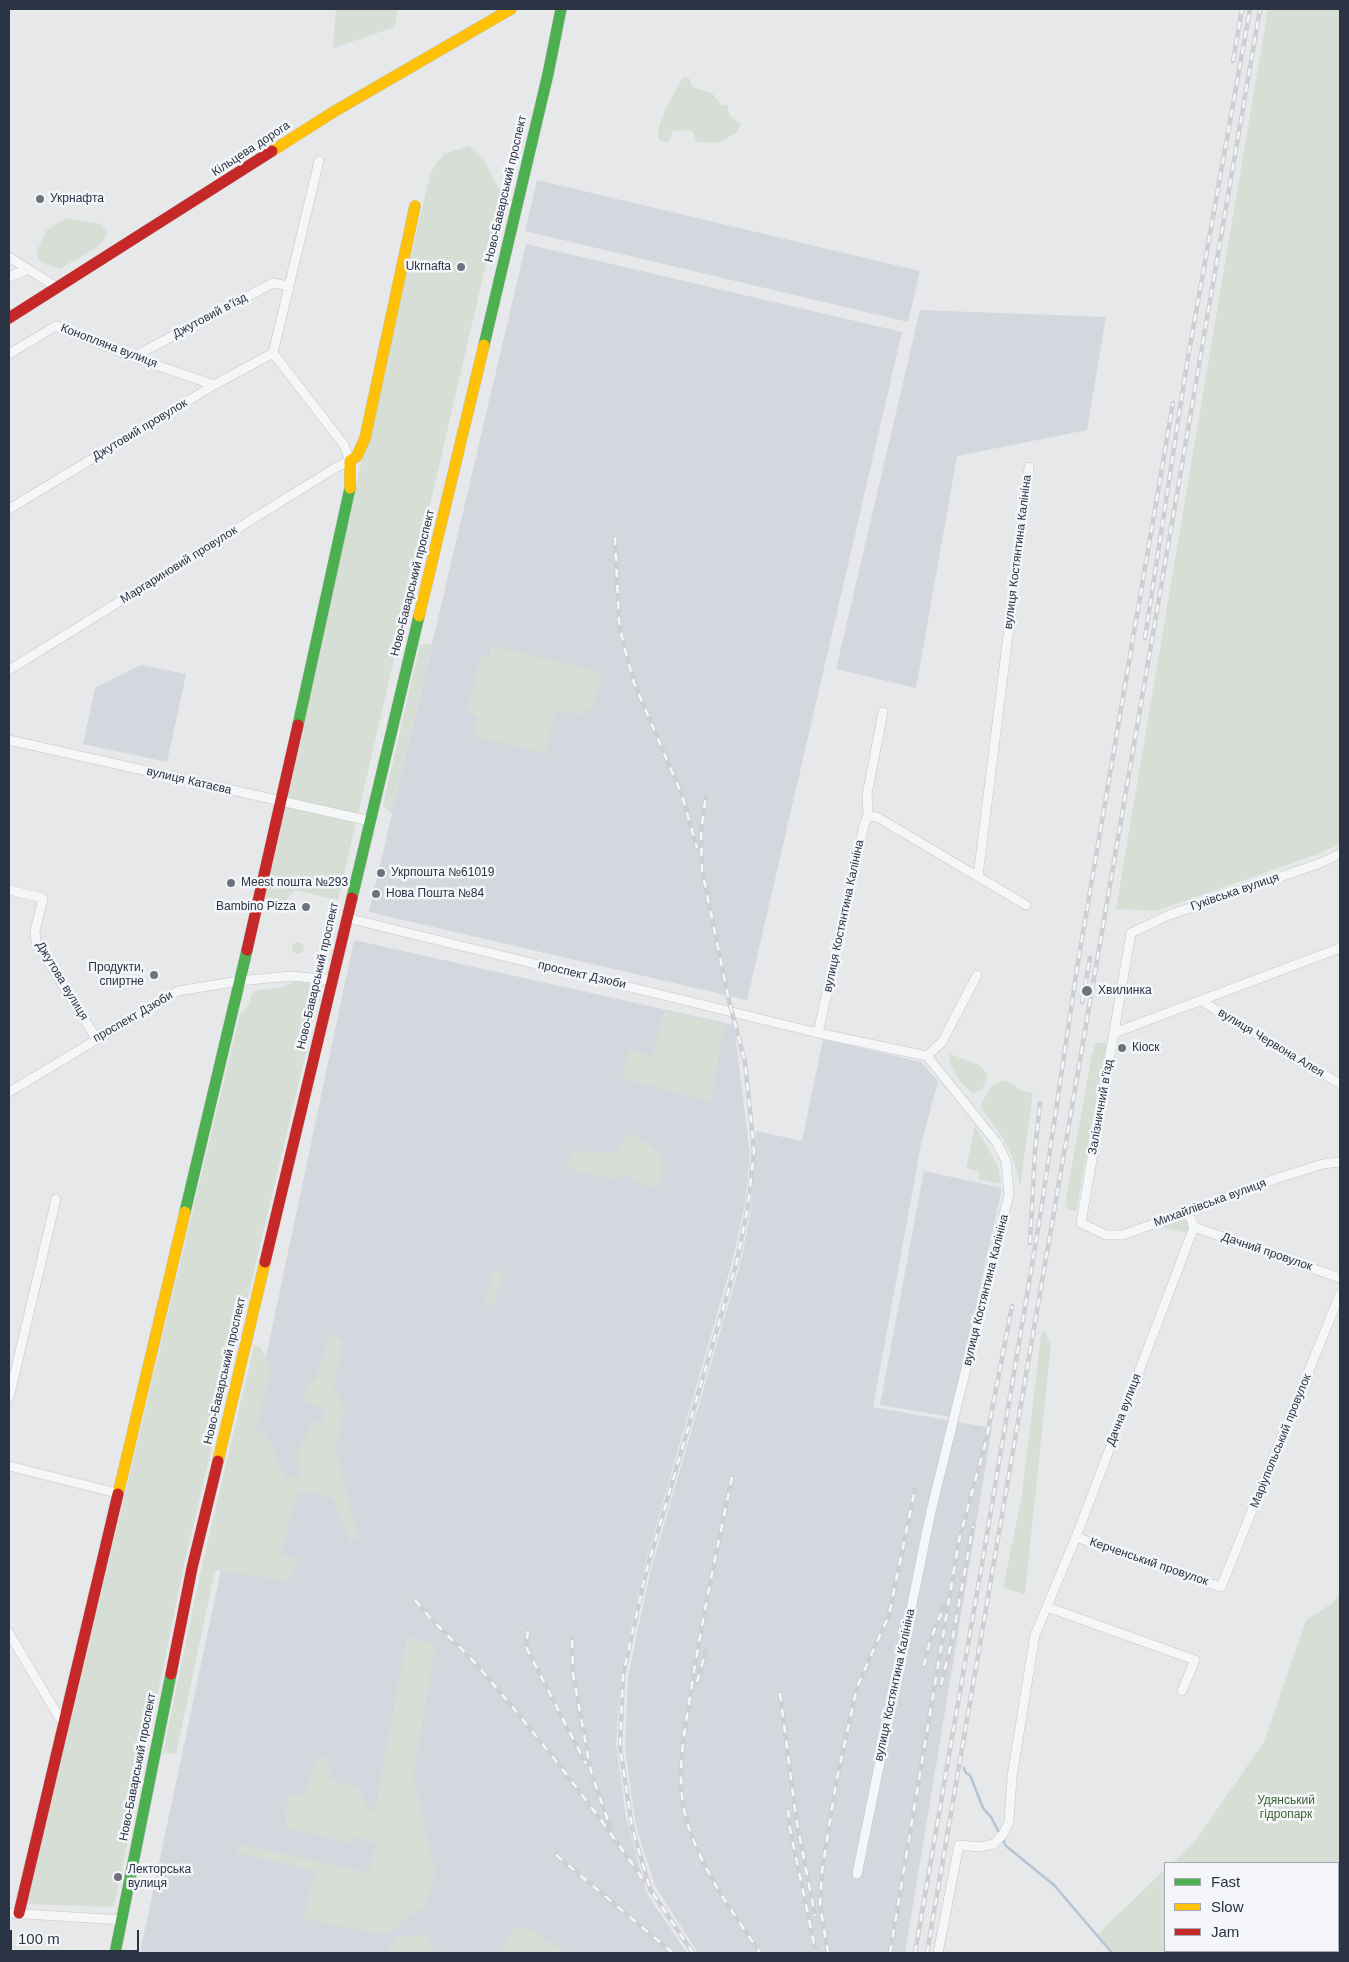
<!DOCTYPE html>
<meta charset="utf-8">
<style>
body{margin:0}
#map{position:relative;width:1349px;height:1962px;overflow:hidden;background:#e6e8ea;font-family:Helvetica,sans-serif}
canvas{display:block}
.frame{position:absolute;inset:0;border:10px solid #2b3445;pointer-events:none}
.legend{position:absolute;left:1164px;top:1862px;width:175px;height:90px;box-sizing:border-box;background:#f4f6f9;border:1px solid #a4a8b1;margin:0;padding:6px 9px;list-style:none;font-size:15px;color:#2b3445}
.legend li{display:flex;align-items:center;gap:10px;height:25px}
.legend b{width:25px;border:1px solid #a4a8b1}
.scale{position:absolute;left:10px;top:1930px;width:129px;height:22px;box-sizing:border-box;border:2px solid #2b3445;border-top:0;padding-left:6px;font-size:15px;line-height:18px;white-space:nowrap;color:#2b3445;-webkit-text-stroke:4px #f4f6f9;paint-order:stroke}
</style>
<div id="map">
<canvas width="1349" height="1962"></canvas>
<div class="frame"></div>
<ul class="legend">
<li><b style="height:6px;background:#4caf50"></b>Fast</li>
<li><b style="height:6px;background:#ffc107"></b>Slow</li>
<li><b style="height:6px;background:#c62828"></b>Jam</li>
</ul>
<div class="scale">100 m</div>
</div>
<script>
const ctx = document.querySelector('canvas').getContext('2d');
ctx.lineJoin = 'round';
function fill(path, color) { ctx.fillStyle = color; ctx.fill(path, 'evenodd'); }
function strokePath(path, color, width, dash) { ctx.strokeStyle = color; ctx.lineWidth = width; ctx.lineCap = dash ? 'butt' : 'round'; ctx.setLineDash(dash || []); ctx.stroke(path); }
function label(font, color, halo, rows, align = 'center') {
  ctx.font = font + ' Helvetica,sans-serif'; ctx.lineWidth = 5; ctx.setLineDash([]); ctx.textBaseline = 'middle'; ctx.strokeStyle = halo; ctx.fillStyle = color; for (const [text, x, y, turn = 0] of rows) {
    ctx.save(); ctx.translate(x, y); ctx.rotate((+turn || 0) * Math.PI / 180); ctx.textAlign = isNaN(turn) ? turn : align; if (halo) ctx.strokeText(text, 0, 0); ctx.fillText(text, 0, 0); ctx.restore();
  }
}
const built = new Path2D(`
 M537,180L920,271L908,322L525,231Z
 M526,244L902,332L747,1000L369,912Z
 M920,310L1106,317L1087,430L957,456L916,688L836,669Z
 M141,665L186,674L167,762L83,744L95,688Z
 M354,940L734,1025L750,1154L745,1204L732,1262L644,1568L621,1672L616,1744L626,1817L647,1894L687,1953H140Z
 M823,1039L921,1062L938,1081L921,1145L873,1407L992,1428L905,1953H698L655,1886L636,1826L625,1749L628,1676L651,1569L741,1261L751,1210L756,1131L802,1141Z
 M924,1171L1002,1188L951,1417L880,1405Z`);
const green = new Path2D(`
 M336,9H397L395,27L333,48Z
 M1268,9H1340V844L1318,854L1156,911L1116,909Z
 M685,77L690,79L692,87L712,93L721,105H727L730,116L741,124L736,133L717,143L696,142L694,133L689,130L673,131L668,143L659,140C655,122 674,96 681,80Z
 M469,146L484,161L502,195L338,900L294,890L283,904L263,899L359,471L431,171L444,154Z
 M66,218L101,224L107,232L102,244L60,269L41,262L36,253L46,231Z
 M432,643L392,814L383,805L420,645Z
 M491,646L602,672L592,711L585,709L583,715L556,709L545,753L473,736L478,716L467,713L481,655L489,657Z
 M292 948a6 6 0 1 1 12 0a6 6 0 1 1-12 0Z
 M300,980L308,981L317,997L308,1044L184,1565L114,1907L27,1904L240,1013L248,1006L253,991L279,988Z
 M664,1011L725,1025L710,1102L622,1078L629,1050L652,1056Z
 M1096,1043H1107L1076,1211L1069,1210L1065,1204L1092,1054Z
 M950,1054L979,1065L988,1075C984,1085 984,1092 972,1093C962,1084 947,1067 950,1054Z
 M1005,1080L1020,1090L1033,1093L1020,1187C1015,1153 1001,1133 980,1107C987,1094 989,1083 1005,1080Z
 M975,1126L998,1166L1001,1182L999,1184L978,1179L980,1172L966,1168Z
 M628,1135C645,1138 648,1146 662,1155L663,1167L659,1186L647,1187L628,1175L611,1179L575,1171L566,1161L574,1151L617,1153Z
 M1180,1218L1186,1219L1189,1223V1229L1186,1233L1162,1227Z
 M504,1270L493,1306L484,1305L493,1273Z
 M1044,1330L1051,1344L1025,1594L1003,1588L1022,1495L1041,1336Z
 M331,1333L343,1341L334,1388L344,1407L336,1451L358,1537L351,1542L333,1498L298,1491L281,1555L298,1559L289,1581L215,1570L176,1754L163,1752L201,1570L254,1346L261,1348L271,1369L256,1430L267,1434L285,1478H301L296,1454L314,1420L323,1422L325,1409L314,1406L304,1400L307,1385L317,1377Z
 M1340,1590V1953H1112L1096,1936L1165,1869V1951H1338V1863H1172L1195,1841L1264,1742L1306,1620L1334,1602Z
 M407,1637L436,1645L413,1775L435,1871L426,1905L385,1935L304,1919L315,1871L236,1852L238,1844L368,1873L376,1844L353,1836L349,1843L286,1828L287,1795H304L317,1756L329,1759L330,1780L358,1787L368,1810L375,1811Z
 M515,1928H528L565,1953H500Z
 M425,1935L435,1953H388L396,1937Z`);
const water = new Path2D(`
 M1340,1864V1953H1294L1295,1951H1338V1867Z`);
const stream = new Path2D(`
 M964,1768L966,1773L970,1775L983,1808L991,1817L1006,1846L1054,1885L1112,1953`);
const street = new Path2D(`
 M9,257L58,288
 M9,277L28,269
 M9,354L56,326L133,357L214,385
 M133,357L273,283L289,286
 M9,509L214,385L273,353
 M9,670L335,468L350,461L344,445L273,353L319,161
 M9,740L370,821
 M868,816L867,795L883,712
 M1340,854L1318,864L1169,915L1131,933L1081,1223L1106,1235H1123L1278,1178L1323,1164L1340,1162
 M978,876L1029,467
 M9,890L43,898L35,931L36,942L96,1038
 M347,918L818,1033
 M1203,1002L1340,1084
 M1114,1033L1340,948
 M927,1056L942,1042L977,975
 M9,1092L178,991L239,981L291,976L331,980
 M1194,1227L1340,1278
 M9,1398L56,1199
 M9,1466L117,1493
 M1076,1537L1221,1587L1340,1294
 M1047,1607L1195,1660L1182,1691
 M9,1633L63,1724
 M857,1874L931,1511L1009,1194L1006,1161L997,1143L927,1056L818,1033L864,825L868,816L877,817L1026,905
 M9,1913L122,1920
 M938,1953L959,1845L980,1847L994,1844L1003,1834L1009,1822L1012,1776L1035,1635L1076,1537L1194,1227L1188,1212`);
const fast = new Path2D(`
 M484,345L548,74L561,9
 M298,725L350,488
 M352,898L419,616
 M185,1212L247,950
 M115,1953L171,1674`);
const slow = new Path2D(`
 M272,151L335,111L511,9
 M350,488V461L357,456L365,438L415,206
 M419,616L484,345
 M218,1461L265,1262
 M118,1494L185,1212`);
const jam = new Path2D(`
 M9,318L272,151
 M247,950L298,725
 M265,1262L352,898
 M171,1674L192,1568L218,1461
 M19,1913L118,1494`);
const rail = new Path2D(`
 M1233,61L1242,9
 M615,537L619,622L623,642L634,683L682,795L697,848
 M1145,638L1187,363L1250,9
 M1082,1002L1090,958
 M1030,1243L1035,1151L1040,1103
 M732,1477C717,1550 701,1623 690,1697C684,1734 676,1777 685,1814C698,1866 731,1909 760,1953
 M415,1600C435,1626 462,1647 483,1672C540,1739 595,1809 644,1881
 M528,1631L526,1647L586,1764
 M572,1640L573,1674L591,1772L610,1826
 M924,1666L930,1641L944,1606
 M697,1682L706,1651
 M941,1685L953,1636L973,1526
 M780,1693L796,1818L815,1916
 M788,1810L790,1829L816,1953
 M556,1855L673,1953
 M693,1953L650,1889L632,1827L620,1747L623,1675L646,1572L737,1261L748,1206L754,1151L745,1062L729,1001L702,870L701,831L706,796
 M828,1953L820,1905L822,1871L836,1783L857,1687L889,1615L915,1489
 M890,1953L959,1540L986,1441L1012,1306
 M915,1953L984,1552L1040,1217L1078,962L1173,403
 M927,1953L1260,9`);
const markers = [
 [40,199,5,"#6c737f"],
 [461,267,5,"#6c737f"],
 [381,873,5,"#6c737f"],
 [231,883,5,"#6c737f"],
 [376,894,5,"#6c737f"],
 [306,907,5,"#6c737f"],
 [154,975,5,"#6c737f"],
 [1087,991,6,"#6c737f"],
 [1122,1048,5,"#6c737f"],
 [118,1877,5,"#6c737f"]
];
const streetNames = [
 ["Кільцева дорога",251,149,-33],
 ["Ново-Баварський проспект",506,189,-77],
 ["Джутовий в’їзд",210,316,-28],
 ["Конопляна вулиця",109,346,21],
 ["Джутовий провулок",140,430,-31],
 ["вулиця Костянтина Калініна",1018,552,-83],
 ["Маргариновий провулок",179,565,-32],
 ["Ново-Баварський проспект",413,583,-76],
 ["вулиця Катаєва",189,781,13],
 ["Гуківська вулиця",1235,892,-19],
 ["вулиця Костянтина Калініна",844,916,-78],
 ["проспект Дзюби",582,975,13],
 ["Ново-Баварський проспект",318,976,-77],
 ["Джутова вулиця",62,981,59],
 ["проспект Дзюби",133,1017,-30],
 ["вулиця Червона Алея",1271,1043,31],
 ["Залізничний в’їзд",1101,1107,-80],
 ["Михайлівська вулиця",1210,1203,-20],
 ["Дачний провулок",1267,1252,19],
 ["вулиця Костянтина Калініна",986,1290,-76],
 ["Ново-Баварський проспект",225,1371,-77],
 ["Дачна вулиця",1124,1410,-69],
 ["Маріупольський провулок",1281,1441,-68],
 ["Керченський провулок",1149,1562,19],
 ["вулиця Костянтина Калініна",895,1685,-78],
 ["Ново-Баварський проспект",138,1767,-79]
];
const poiNames = [
 ["Укрнафта",50,199],
 ["Ukrnafta",451,267,"right"],
 ["Укрпошта №61019",391,873],
 ["Meest пошта №293",241,883],
 ["Нова Пошта №84",386,894],
 ["Bambino Pizza",296,907,"right"],
 ["Продукти,",144,968,"right"],
 ["спиртне",144,982,"right"],
 ["Хвилинка",1098,991],
 ["Кіоск",1132,1048],
 ["Лекторська",128,1870],
 ["вулиця",128,1884]
];
const parkNames = [
 ["Удянський",1286,1801],
 ["гідропарк",1286,1815]
];
fill(built, '#d4d7dd');
fill(green, '#d6ded6');
fill(water, '#b4c4d5');
strokePath(stream, '#b4c4d5', 2.5);
strokePath(street, '#c4c6c8', 10);
strokePath(fast, '#c4c6c8', 12);
strokePath(slow, '#c4c6c8', 12);
strokePath(jam, '#c4c6c8', 12);
strokePath(street, '#f5f6f7', 9);
strokePath(fast, '#4caf50', 11);
strokePath(slow, '#ffc107', 11);
strokePath(jam, '#c62828', 11);
strokePath(rail, '#cecfd2', 4.5);
strokePath(rail, '#f4f6f9', 2.5, [8]);
for (const [x, y, r, color] of markers) { const dot = new Path2D(); dot.arc(x, y, r, 0, 2 * Math.PI); ctx.fillStyle = color; ctx.fill(dot); strokePath(dot, '#f4f6f9', 2); }
label('12px', '#2b3445', '#f4f6f9', streetNames);
label('12px', '#2b3445', '#f4f6f9', poiNames, 'left');
label('12px', '#3f6138', '#f4f6f9', parkNames);
</script>
